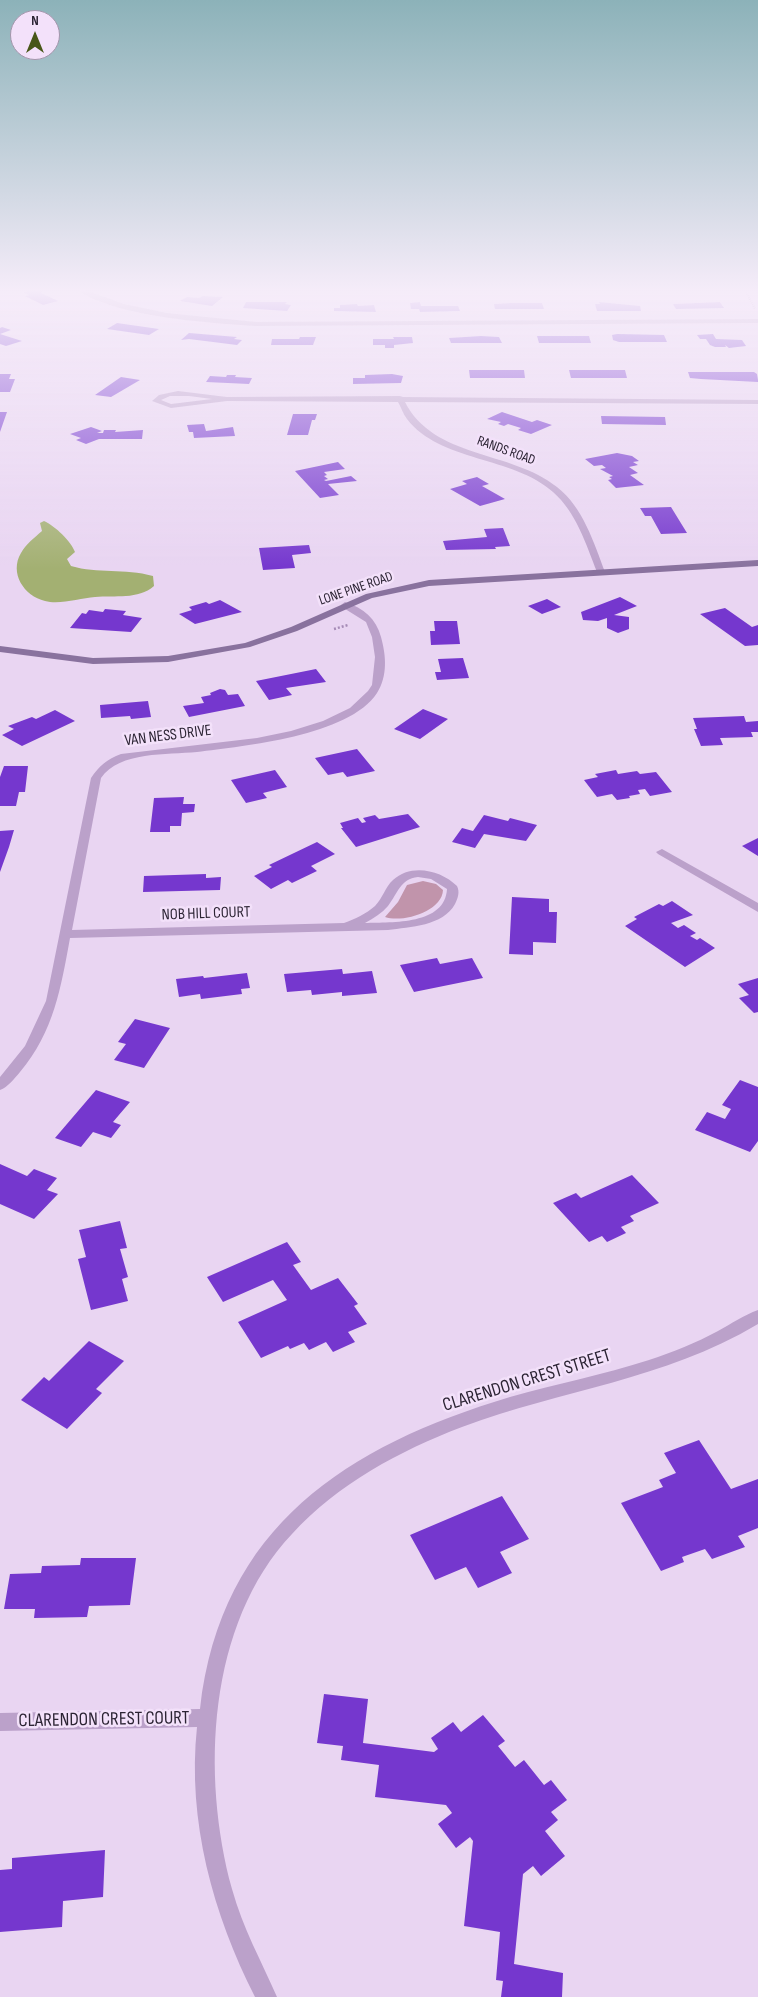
<!DOCTYPE html>
<style>
body{margin:0}
#map{position:relative;width:758px;height:1997px;overflow:hidden;background:#e9d5f2;font-family:"Sofia Sans Condensed",sans-serif}
canvas{display:block}
.north{position:absolute;left:10px;top:10px;width:50px;height:50px;box-sizing:border-box;background:#f3e1fa;border:1px solid #a395ab;border-radius:50%;rotate:0deg;font-size:14px;font-weight:700;line-height:20px;text-align:center;color:#2c2434}
.north::after{content:'';display:block;margin:auto;width:18px;height:22px;background:#485718;clip-path:polygon(50% 0,100% 100%,50% 72%,0 100%)}
</style>
<div id="map">
<canvas width="758" height="1997"></canvas>
<div class="north">N</div>
</div>
<script>
const ctx = document.querySelector('canvas').getContext('2d');
ctx.lineJoin = 'round';
function fill(path, color) { ctx.fillStyle = color; ctx.fill(path, 'evenodd'); }
function strokePath(path, color, width, dash) { ctx.strokeStyle = color; ctx.lineWidth = width; ctx.lineCap = dash ? 'butt' : 'round'; ctx.setLineDash(dash || []); ctx.stroke(path); }
function label(font, color, halo, rows, align = 'center') {
  ctx.font = font + ' "Sofia Sans Condensed",sans-serif'; ctx.lineWidth = 5; ctx.setLineDash([]); ctx.textBaseline = 'middle'; ctx.strokeStyle = halo; ctx.fillStyle = color; for (const [text, x, y, turn = 0] of rows) {
    ctx.save(); ctx.translate(x, y); ctx.rotate((+turn || 0) * Math.PI / 180); ctx.textAlign = isNaN(turn) ? turn : align; if (halo) ctx.strokeText(text, 0, 0); ctx.fillText(text, 0, 0); ctx.restore();
  }
}
const green = new Path2D(`
 M423,881L436,884L443,890C442,912 402,923 385,917L398,902L407,885Z`);
const water = new Path2D(`
 M44,521C55,526 71,541 75,552L67,559L71,566C98,574 124,568 153,576L154,586C138,600 115,595 95,597C80,598 60,605 45,601C24,596 9,573 21,553C26,544 34,538 42,531L40,523Z`);
const building = new Path2D(`
 M38,290L43,292L41,293L58,301L43,305L25,296L29,295L23,292Z
 M203,296L223,297L212,306L180,301L187,297L199,298Z
 M246,302H287L285,304L291,305L287,311L243,308Z
 M420,302L421,306H458L460,311L420,312L419,309H411L410,303Z
 M599,302L640,306L641,311H597L595,304H600Z
 M720,302L724,308L676,309L673,304Z
 M511,303H542L544,309H495L494,304Z
 M357,304L358,306L374,305L376,312L334,311V308H340V305Z
 M117,323L159,329L149,335L107,329Z
 M2,327L11,330L0,334L22,341L6,346L0,344V328Z
 M189,333L237,337L234,339L242,340L237,345L189,339L181,340Z
 M617,334L664,335L667,342H619L613,340L612,335Z
 M713,334L716,339L742,340L746,346L729,348L725,345L726,347H715L710,345L706,339H700L697,335Z
 M481,336L499,337L502,343H451L449,338Z
 M537,336H589L591,343H539Z
 M300,337H316L313,345H271L272,339H299Z
 M393,337H412L413,343L394,345V348H385V345H373V339H394Z
 M469,370H524L525,378H470Z
 M569,370H625L627,378H571Z
 M688,372H754L757,374L758,380V382L701,379L690,378Z
 M0,374H11L9,379H15L10,392H0Z
 M392,374L403,376L401,383L353,384V378H365V375Z
 M227,375H236L235,377L252,378L249,384L206,382L210,376L226,377Z
 M121,377L140,380L111,397L95,395Z
 M0,412H7L0,432Z
 M502,412L532,422L537,420L552,425L531,434L518,430L521,428L508,424L504,426L498,424L501,422L487,419Z
 M293,414H317L315,420H312L308,435H287Z
 M601,416L665,417L666,425L602,424Z
 M204,424L206,431L233,427L235,436L194,438L193,432H189L187,425Z
 M91,427L102,431L97,433H103L104,430H116L115,432L143,430L142,439H99L86,444L76,440L81,438L70,434Z
 M617,453L632,456L639,461L633,462L638,465L629,467L638,473L630,475L644,485L616,488L608,480L612,479L609,477L613,476L600,469L606,468L602,465L594,466L585,459Z
 M338,462L345,469L324,472L327,475L324,476L328,479L324,480L326,481L351,476L357,481L328,484L339,495L320,498L295,471Z
 M477,477L489,484L482,486L505,499L480,506L450,489L467,484L462,481Z
 M671,507L687,533L661,534L651,516H645L640,508Z
 M503,528L510,546L495,547L496,549L446,550L443,541L487,537L484,529Z
 M309,545L311,553L292,555L295,568L263,570L259,548Z
 M620,597L637,606L614,615L629,617V629L618,633L607,628V618L598,621L583,620L581,612Z
 M547,599L561,607L542,614L528,606Z
 M220,600L242,612L195,624L179,614L192,610L189,607L206,602L209,604Z
 M725,608L752,627L758,625V645L745,646L700,614Z
 M105,609L126,611L123,615L142,618L131,632L70,628L82,613L86,614L89,610L103,612Z
 M434,621H457L460,644L431,645L430,631H435Z
 M463,658L469,678L437,680L435,672H441L438,659Z
 M316,669L326,682L286,688L292,695L269,700L256,681Z
 M220,689L225,690L228,695L238,694L245,706L189,717L183,706L204,703L201,697L211,695L210,693Z
 M148,701L151,717L131,719L130,716L101,718L100,705Z
 M423,709L448,719L420,739L394,729Z
 M55,710L75,721L22,746L2,735L14,729L8,726L32,717L36,719Z
 M744,716L746,722L758,721V732H751L753,737L720,738L723,745L701,746L694,729H697L693,718Z
 M357,749L375,771L347,777L343,772L328,775L315,758Z
 M4,766H28L25,792H19L16,806H0V777Z
 M275,770L287,787L263,793L267,798L246,803L231,780Z
 M616,770L618,774L637,771L640,774L656,772L672,792L650,796L645,789L638,790L640,794L629,796L630,798L617,800L612,794L597,797L584,780L598,777L595,774Z
 M184,797L183,804H195L194,812L182,813L181,826H170V832H150L154,798Z
 M408,814L420,827L356,847L341,828H343L340,823L358,818L362,823L366,822L363,818L375,815L379,819Z
 M484,815L508,821L510,818L537,825L526,841L484,834L475,848L452,842L462,828L473,831Z
 M14,830L9,847L0,872V831Z
 M758,838V856L742,846Z
 M317,842L335,854L311,866L317,871L292,883L288,880L271,889L254,876L272,867L269,865Z
 M206,874V878L221,877L220,890L143,892L144,876Z
 M512,897L549,899V912H557L556,943L533,942V955L509,954Z
 M672,901L693,915L671,923L678,928L684,925L696,933L690,936L697,940L700,938L715,948L685,967L625,926L637,919L634,917L659,904L663,906Z
 M437,958L440,964L472,958L483,978L414,992L400,965Z
 M342,969L343,974L372,971L377,993L342,996V992L312,995L311,990L287,992L284,974Z
 M247,973L250,988L241,989L242,994L201,999L200,994L179,997L176,979L203,976L204,978Z
 M758,978V1012L754,1013L739,998L749,995L738,984Z
 M135,1019L170,1028L144,1068L114,1060L126,1044L118,1042Z
 M740,1080L758,1087V1141L750,1152L695,1130L707,1112L725,1119L731,1109L722,1105Z
 M96,1090L130,1102L113,1122L121,1125L111,1138L93,1132L81,1147L55,1138Z
 M0,1164L27,1176L34,1169L57,1178L47,1190L58,1194L34,1219L0,1204Z
 M632,1175L659,1203L630,1216L634,1221L621,1227L626,1233L607,1242L602,1236L589,1242L553,1203L576,1193L581,1198Z
 M120,1221L127,1248L120,1249L128,1277L122,1279L128,1301L91,1310L78,1259L86,1257L79,1230Z
 M287,1242L301,1262L293,1265L311,1290L338,1278L358,1304L354,1306L367,1324L348,1332L355,1342L333,1352L326,1342L309,1350L304,1343L290,1349L288,1346L261,1358L238,1322L287,1300L273,1280L223,1302L207,1277Z
 M89,1341L124,1361L96,1389L102,1393L67,1429L21,1400L44,1377L49,1381Z
 M699,1440L731,1489L758,1479V1528L738,1536L745,1547L712,1559L705,1549L682,1557L684,1562L661,1571L621,1503L663,1487L659,1480L676,1473L664,1453Z
 M502,1496L529,1539L500,1552L512,1573L478,1588L466,1567L435,1580L410,1535Z
 M81,1558H136L130,1605L89,1606L87,1617L34,1618L35,1609H4L10,1574L41,1573L42,1566L80,1565Z
 M324,1694L368,1699L363,1743L434,1752L438,1749L431,1738L453,1722L461,1732L483,1715L505,1741L498,1746L515,1767L524,1760L544,1785L551,1780L567,1800L551,1812L558,1820L545,1831L565,1856L541,1876L533,1866L523,1874L514,1964L563,1973L562,1997H501L503,1981L496,1980L500,1932L464,1926L473,1841L470,1837L456,1848L438,1824L452,1813L446,1805L375,1797L379,1765L341,1760L343,1746L317,1743Z
 M105,1850L103,1897L63,1901L62,1927L0,1932V1870L12,1869V1858Z`);
const pathFar1 = new Path2D(`
 M745,290L755,309`);
const path = new Path2D(`
 M334,629L348,625`);
const street = new Path2D(`
 M78,290H85L124,304L167,313L256,322L758,319V323L256,326C210,323 115,317 78,290Z
 M178,391L227,397L400,396L403,397L758,400V404L405,402C434,459 511,450 557,487C583,507 594,543 605,572L601,575L597,572C586,544 576,512 553,492C513,456 440,462 407,419C403,414 401,407 398,402L227,401L171,408L152,401L159,395ZM170,396H189L212,399L171,404L161,400Z
 M345,602C364,608 376,619 381,637C386,655 388,676 377,693C349,736 244,746 197,752C167,755 120,751 101,778L72,930L344,923C355,919 366,914 375,906C383,898 385,887 393,880C411,863 441,870 457,886C460,892 458,898 455,904C443,926 410,927 388,930L70,938C61,987 54,1032 20,1072C14,1079 8,1087 0,1090V1077L25,1046L46,1001L91,778C99,766 107,759 121,754L257,738L291,731L323,721L350,708L368,691L372,685L375,657L372,637L366,622L342,607L341,605ZM418,877L431,879L447,889C445,925 393,922 365,923C374,918 382,913 388,906C398,893 400,879 418,877Z
 M662,849L758,903V912L658,854L656,852Z
 M758,1310V1324C662,1381 563,1389 462,1427C399,1451 338,1484 292,1534C207,1624 201,1776 232,1889C243,1929 261,1960 277,1997H255C213,1914 187,1821 197,1727L0,1731V1713L200,1709C221,1526 347,1446 510,1397C556,1384 603,1375 649,1360C673,1352 696,1343 718,1331C731,1324 744,1315 758,1310Z`);
const secondary = new Path2D(`
 M758,560V566L429,586L372,598L297,631L250,647L168,662L93,664L0,652V646L93,658L168,656L245,643L291,627L366,594L429,580Z`);
const farStreetnames = [
 ["RANDS ROAD",506,451,20],
 ["LONE PINE ROAD",356,589,-19]
];
const streetNames = [
 ["VAN NESS DRIVE",168,736,-7],
 ["NOB HILL COURT",206,914,-2]
];
const nearStreetnames = [
 ["CLARENDON CREST STREET",527,1381,-17],
 ["CLARENDON CREST COURT",104,1720,-1]
];
fill(green, '#c194ab');
fill(water, '#a3b072');
fill(building, '#7537ce');
strokePath(pathFar1, '#a58bb6', 2, [1, 1]);
strokePath(path, '#a58bb6', 2.5, [2, 2]);
fill(street, '#bba1ca');
fill(secondary, '#89729e');
const sky = ctx.createLinearGradient(0, 0, 0, 569);
sky.addColorStop(0, '#8cb2b9');
sky.addColorStop(0.51, '#f5ecf9');
sky.addColorStop(1, '#f5ecf900');
ctx.fillStyle = sky;
ctx.fillRect(0, 0, 758, 569);
label('14px', '#2c2434', '#f3e1fa', farStreetnames);
label('16px', '#2c2434', '#f3e1fa', streetNames);
label('19px', '#2c2434', '#f3e1fa', nearStreetnames);
</script>
